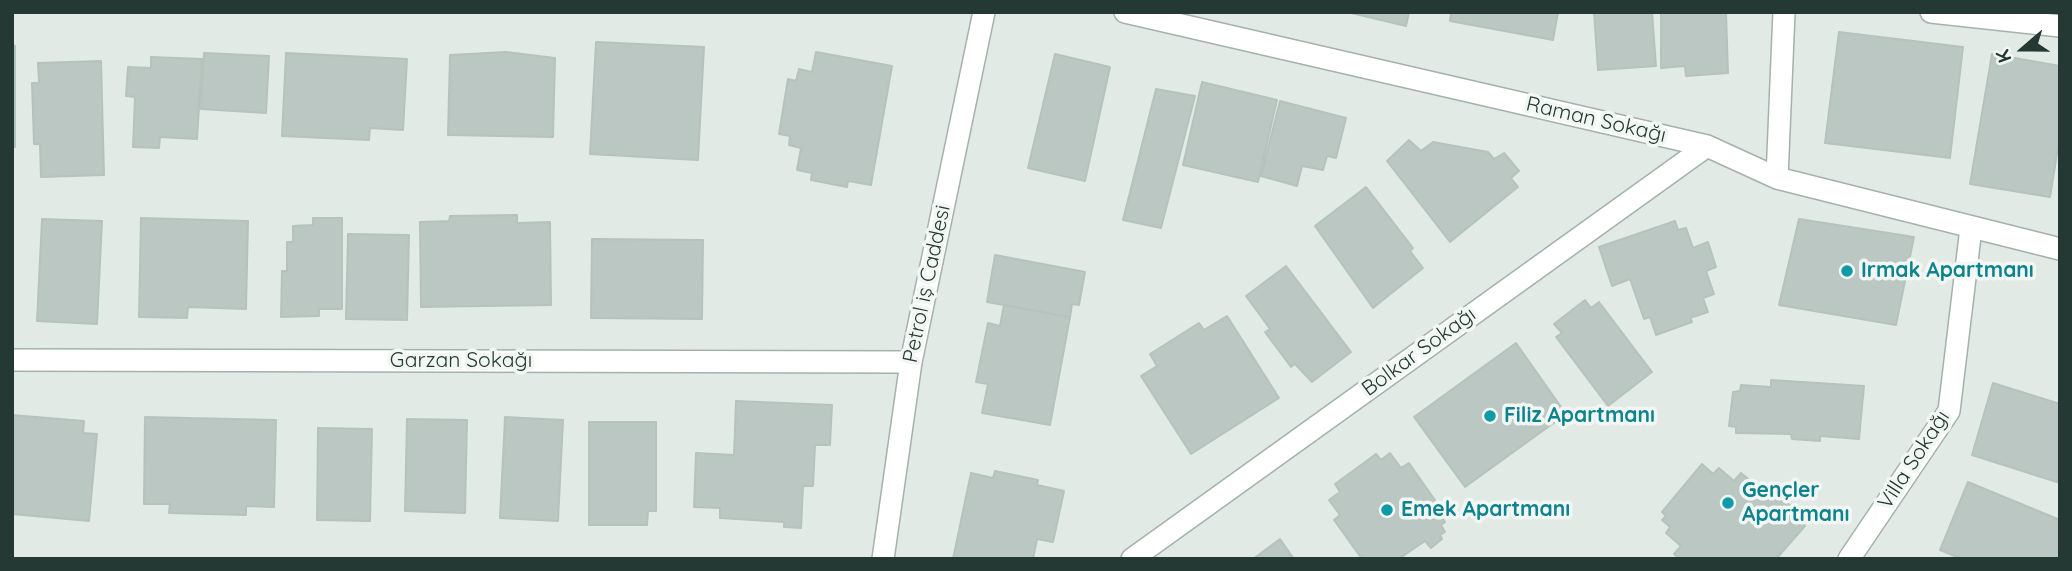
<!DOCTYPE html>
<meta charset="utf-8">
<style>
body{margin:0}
#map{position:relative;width:2072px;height:571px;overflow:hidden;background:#e2eae6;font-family:Quicksand,sans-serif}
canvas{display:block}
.frame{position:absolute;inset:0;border:14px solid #243933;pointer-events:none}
.north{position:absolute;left:1988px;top:14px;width:70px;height:70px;-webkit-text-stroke:5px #f2f7f4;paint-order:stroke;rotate:250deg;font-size:19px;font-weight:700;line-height:28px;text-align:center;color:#243933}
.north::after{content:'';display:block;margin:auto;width:24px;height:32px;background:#243933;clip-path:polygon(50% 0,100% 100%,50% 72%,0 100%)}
</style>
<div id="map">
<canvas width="2072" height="571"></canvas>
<div class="frame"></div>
<div class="north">K</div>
</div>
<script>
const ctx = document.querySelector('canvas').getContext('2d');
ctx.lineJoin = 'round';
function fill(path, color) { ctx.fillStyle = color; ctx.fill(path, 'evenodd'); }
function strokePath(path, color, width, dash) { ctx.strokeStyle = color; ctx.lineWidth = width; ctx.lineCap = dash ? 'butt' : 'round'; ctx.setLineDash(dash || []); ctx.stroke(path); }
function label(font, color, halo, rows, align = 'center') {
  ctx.font = font + ' Quicksand,sans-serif'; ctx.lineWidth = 7; ctx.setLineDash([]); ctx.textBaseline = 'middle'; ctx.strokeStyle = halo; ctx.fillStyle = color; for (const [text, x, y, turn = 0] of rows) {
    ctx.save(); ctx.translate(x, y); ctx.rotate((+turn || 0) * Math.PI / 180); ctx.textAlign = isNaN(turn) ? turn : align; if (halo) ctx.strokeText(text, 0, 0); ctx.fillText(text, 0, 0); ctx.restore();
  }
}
const building = new Path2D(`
 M1347,12H1409L1406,26Z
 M1451,12H1558L1553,40L1450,21Z
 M1594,12H1652L1656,66L1598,70Z
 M1661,12H1726L1728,73L1686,76L1685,66L1661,68Z
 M1839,32L1963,47L1950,158L1825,143Z
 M596,42L704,47L698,160L590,154Z
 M12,45L15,46V147H12Z
 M506,52L555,58L553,137L448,135L450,55Z
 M816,52L892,66L871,185L848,181L847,187L811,180L812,173L797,170L801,148L789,145L790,136L779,134L788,79L796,81L799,69L812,72Z
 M204,53L269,56L266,113L201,109Z
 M286,53L407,59L403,130L370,128L369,140L282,136Z
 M1055,54L1110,67L1085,181L1028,168Z
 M1992,54L2060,66V135L2050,197L1970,184Z
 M151,57L202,59L197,139L160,137L159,148L133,147L135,97L126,96L128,67L151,68Z
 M101,61L104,175L41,177L40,144H34L32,83H39L38,63Z
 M1202,82L1277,100L1258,182L1183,165Z
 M1156,89L1195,96L1161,228L1123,220Z
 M1280,101L1346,118L1336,158L1327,156L1323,170L1302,166L1297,186L1261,176Z
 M1409,140L1421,151L1433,142L1488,152L1494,159L1504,153L1519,171L1511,178L1518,187L1450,242L1387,161Z
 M1366,187L1413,248L1410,251L1423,268L1373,308L1315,226Z
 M517,215V223L550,222L551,305L421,307L420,222L449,221L450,216Z
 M141,218L248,221L246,309L188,307L187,318L139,317Z
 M313,218H342V309H319V316L281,317L282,271H287V242H293V226L313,225Z
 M42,219L102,221L97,324L37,321Z
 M1799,219L1914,237L1896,325L1779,305Z
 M1675,221L1678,230L1686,228L1693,248L1708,242L1716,267L1706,271L1714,294L1703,298L1708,312L1690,318L1692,322L1656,335L1650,317L1644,319L1630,279L1612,286L1599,247Z
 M348,234L409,235L407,320L346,319Z
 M592,239L703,240L702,319L591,318Z
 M995,255L1085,272L1079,305L1072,304L1070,317L987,302Z
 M1286,266L1351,352L1312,382L1295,364L1291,367L1265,332L1270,329L1246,296Z
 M1585,300L1591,308L1599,302L1652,372L1608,406L1556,337L1562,333L1554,324Z
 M1004,305L1070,317L1050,425L982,413L988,384L976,382L988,323L1000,326Z
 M1227,316L1279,398L1191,454L1141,376L1157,366L1150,354L1199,323L1204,330Z
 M1516,343L1566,414L1465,487L1414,417Z
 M1771,380L1864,386L1859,439L1820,436V441L1792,439L1791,434L1736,433V427L1729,426L1733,392L1740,391L1741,385L1771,387Z
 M1993,383L2060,404V483L1972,455Z
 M736,401L832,405L830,445H815L813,486H803L801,528L784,527V522L720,518V508L694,507L696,453L734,455Z
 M12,415L84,421L83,433L97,434L89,521L12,514Z
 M145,417L276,420L274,507L246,506V515L169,513L170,504H144Z
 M505,417L563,420L558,521L500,518Z
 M407,419L467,420L465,513L405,511Z
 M589,422H656V511H648L647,525H589Z
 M318,428L372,429L370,521L317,520Z
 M1390,453L1401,468L1409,463L1437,503L1433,505L1445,522L1441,525L1445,532L1440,535L1442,539L1431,548L1425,541L1403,556L1405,559H1362L1334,520L1340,515L1329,500L1340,492L1335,484L1376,454L1381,460Z
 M1702,464L1713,474L1719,468L1734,481L1741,473L1767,494L1772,489L1797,512L1793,516L1805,526L1776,559H1680L1674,554L1681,546L1666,533L1670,527L1662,520L1666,516L1662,512Z
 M995,471L1038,480L1037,485L1064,491L1053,542L1037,539L1033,559H953L971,473L993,478Z
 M1968,482L2060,520V559H1962L1940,550Z
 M1280,539L1294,559H1253Z`);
const minor = new Path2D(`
 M1125,12L1707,146L1777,178L2060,249
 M1931,12L2060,26
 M1777,178L1784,12
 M12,360L911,362
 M1132,559L1707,146
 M1849,559L1949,411L1971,228`);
const tertiary = new Path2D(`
 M883,559L911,362L984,12`);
const markers = [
 [1847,271,7,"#0f9aa8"],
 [1490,416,7,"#0f9aa8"],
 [1728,503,7,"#0f9aa8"],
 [1387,510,7,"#0f9aa8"]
];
const streetNames = [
 ["Raman Sokağı",1596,120,13],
 ["Petrol iş Caddesi",927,284,-78],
 ["Bolkar Sokağı",1419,352,-36],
 ["Garzan Sokağı",461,361],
 ["Villa Sokağı",1914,460,-57]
];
const cultureNames = [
 ["Irmak Apartmanı",1861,271],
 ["Filiz Apartmanı",1504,416],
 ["Gençler",1742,491],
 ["Apartmanı",1742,515],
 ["Emek Apartmanı",1401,510]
];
fill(building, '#bac7c2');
strokePath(building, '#b5c3bd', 2);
strokePath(minor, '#a5b1ad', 24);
strokePath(tertiary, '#a5b1ad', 24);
strokePath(minor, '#fff', 21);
strokePath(tertiary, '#fff', 21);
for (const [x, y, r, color] of markers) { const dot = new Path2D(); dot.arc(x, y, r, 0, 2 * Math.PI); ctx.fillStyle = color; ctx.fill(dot); strokePath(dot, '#f2f7f4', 2.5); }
label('21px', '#243933', '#f2f7f4', streetNames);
label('bold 21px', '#0d838f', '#f2f7f4', cultureNames, 'left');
</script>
